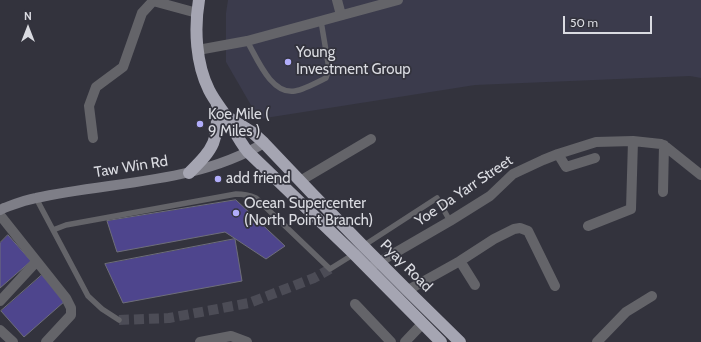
<!DOCTYPE html>
<style>
body{margin:0}
#map{position:relative;width:701px;height:342px;overflow:hidden;background:#33333d;font-family:Cabin,sans-serif}
canvas{display:block}
.north{position:absolute;left:8px;top:8px;width:40px;height:40px;-webkit-text-stroke:3px #33333d;paint-order:stroke;rotate:0deg;font-size:11px;font-weight:700;line-height:16px;text-align:center;color:#dadbe1}
.north::after{content:'';display:block;margin:auto;width:14px;height:18px;background:#dadbe1;clip-path:polygon(50% 0,100% 100%,50% 72%,0 100%)}
.scale{position:absolute;left:563px;top:16px;width:89px;height:18px;box-sizing:border-box;border:2px solid #dadbe1;border-top:0;padding-left:5px;font-size:12px;line-height:14px;white-space:nowrap;color:#dadbe1;-webkit-text-stroke:3px #33333d;paint-order:stroke}
</style>
<div id="map">
<canvas width="701" height="342"></canvas>
<div class="north">N</div>
<div class="scale">50 m</div>
</div>
<script>
const ctx = document.querySelector('canvas').getContext('2d');
ctx.lineJoin = 'round';
function fill(path, color) { ctx.fillStyle = color; ctx.fill(path, 'evenodd'); }
function strokePath(path, color, width, dash) { ctx.strokeStyle = color; ctx.lineWidth = width; ctx.lineCap = dash ? 'butt' : 'round'; ctx.setLineDash(dash || []); ctx.stroke(path); }
function label(font, color, halo, rows, align = 'center') {
  ctx.font = font + ' Cabin,sans-serif'; ctx.lineWidth = 3.5; ctx.setLineDash([]); ctx.textBaseline = 'middle'; ctx.strokeStyle = halo; ctx.fillStyle = color; for (const [text, x, y, turn = 0] of rows) {
    ctx.save(); ctx.translate(x, y); ctx.rotate((+turn || 0) * Math.PI / 180); ctx.textAlign = isNaN(turn) ? turn : align; if (halo) ctx.strokeText(text, 0, 0); ctx.fillText(text, 0, 0); ctx.restore();
  }
}
const built = new Path2D(`
 M228,0H701V78L690,76L475,85L259,119L226,62V13Z`);
const building = new Path2D(`
 M236,200L285,246L266,259L225,232L117,252L107,221Z
 M8,235L31,261L0,288V243Z
 M235,239L242,281L123,303L105,264Z
 M42,275L65,301L24,337L1,311Z`);
const streetTunnel = new Path2D(`
 M119,320L169,318L249,303L314,278L330,269`);
const lane = new Path2D(`
 M247,41C257,58 271,95 295,91C303,90 318,82 326,78L329,69L321,21
 M36,198L88,296L102,309L119,320
 M53,230L66,225L236,194C243,194 249,195 256,198L330,269L354,254
 M363,246L437,198L450,221`);
const street = new Path2D(`
 M337,0L341,15
 M198,50L247,41L398,0
 M93,138L89,106L96,87L123,67L142,13L153,1L197,13
 M558,154L566,167L595,158
 M300,181L371,139
 M663,192L664,145
 M0,215L66,298L71,308V315L46,342
 M588,226L631,209L633,141
 M460,261L475,285
 M374,265L450,221L490,196L513,174L543,160L558,154L596,142L633,141L661,144L666,147L701,175
 M408,290L460,261L494,239L514,229L520,228L528,231L555,286
 M0,301L36,262
 M355,304L391,342
 M0,330L13,342
 M200,342L231,336L247,342
 M405,342L423,323
 M597,342L626,312L652,296`);
const secondary = new Path2D(`
 M0,210L4,208C15,204 25,200 36,198C112,181 196,184 264,143`);
const highway = new Path2D(`
 M199,0C194,29 196,64 209,90C214,100 220,107 226,116C233,128 239,141 248,152L354,254L441,342
 M226,116L252,132L264,143C328,211 393,277 460,342
 M189,173C215,147 218,142 217,105`);
const markers = [
 [288,62,4,"#b1adfa"],
 [200,124,4,"#b1adfa"],
 [218,179,4,"#b1adfa"],
 [236,213,4,"#b1adfa"]
];
const poiNames = [
 ["Young",296,53],
 ["Investment Group",296,70],
 ["Koe Mile (",208,115],
 ["9 Miles )",208,132],
 ["add friend",226,179],
 ["Ocean Supercenter",244,204],
 ["(North Point Branch)",244,221]
];
const streetNames = [
 ["Taw Win Rd",131,167,-9],
 ["Yoe Da Yarr Street",464,191,-34],
 ["Pyay Road",406,266,45]
];
fill(built, '#3b3b4c');
fill(building, '#4e458d');
strokePath(building, '#6e6e7a', 1);
strokePath(streetTunnel, '#4c4c56', 10, [10, 5]);
strokePath(lane, '#646469', 5.5);
strokePath(street, '#646469', 10);
strokePath(secondary, '#7e7e87', 10);
strokePath(highway, '#a5a5b2', 12);
for (const [x, y, r, color] of markers) { const dot = new Path2D(); dot.arc(x, y, r, 0, 2 * Math.PI); ctx.fillStyle = color; ctx.fill(dot); strokePath(dot, '#33333d', 1.5); }
label('15px', '#dadbe1', '#33333d', poiNames, 'left');
label('15px', '#dadbe1', '#33333d', streetNames);
</script>
